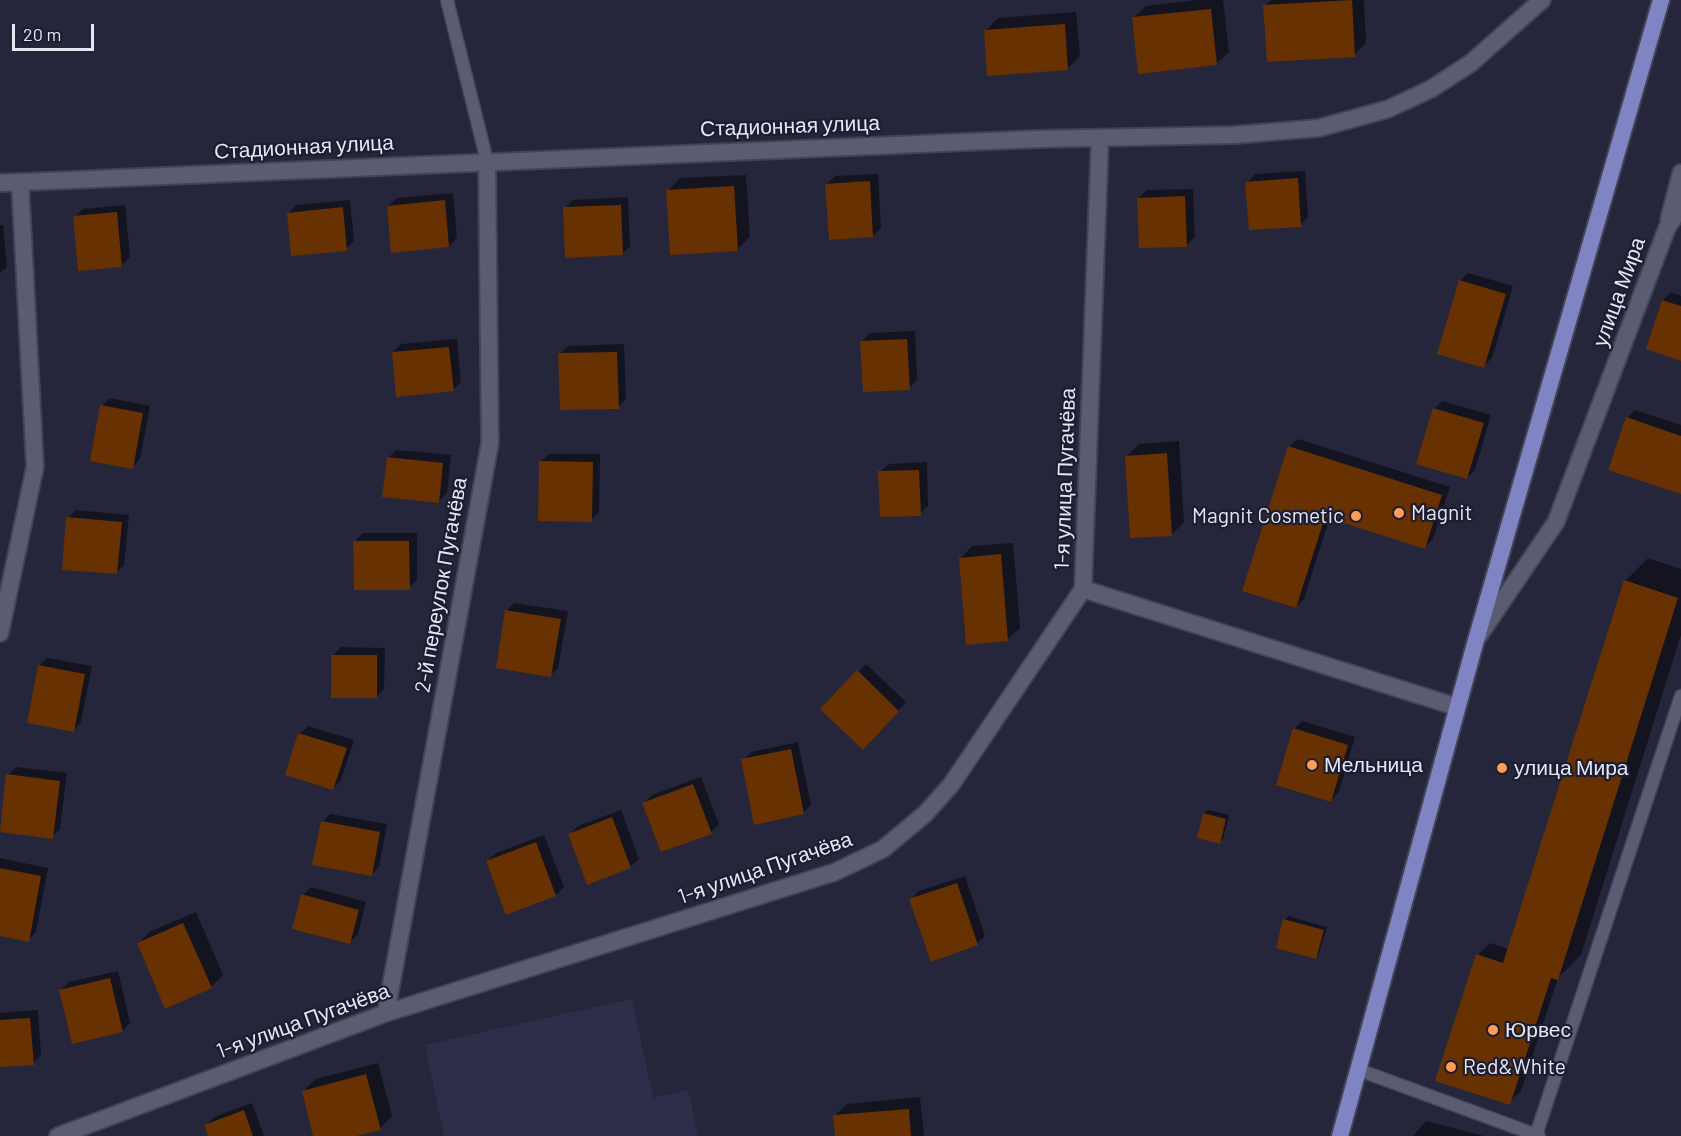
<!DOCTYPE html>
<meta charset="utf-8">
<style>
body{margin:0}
#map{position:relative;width:1681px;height:1136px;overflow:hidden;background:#25263b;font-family:Barlow,sans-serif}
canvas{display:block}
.scale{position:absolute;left:12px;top:24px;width:82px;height:27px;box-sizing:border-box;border:3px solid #e5e7f5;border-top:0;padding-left:8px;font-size:18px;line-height:21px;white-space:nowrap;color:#e5e7f5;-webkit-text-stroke:4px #1c1d31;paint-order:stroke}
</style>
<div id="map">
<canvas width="1681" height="1136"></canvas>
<div class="scale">20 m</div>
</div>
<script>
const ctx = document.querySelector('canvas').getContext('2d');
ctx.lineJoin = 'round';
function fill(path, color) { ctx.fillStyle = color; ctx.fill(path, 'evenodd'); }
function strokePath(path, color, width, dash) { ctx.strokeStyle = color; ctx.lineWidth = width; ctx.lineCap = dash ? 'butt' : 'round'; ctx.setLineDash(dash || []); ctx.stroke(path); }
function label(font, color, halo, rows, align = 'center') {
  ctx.font = font + ' Barlow,sans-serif'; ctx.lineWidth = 4.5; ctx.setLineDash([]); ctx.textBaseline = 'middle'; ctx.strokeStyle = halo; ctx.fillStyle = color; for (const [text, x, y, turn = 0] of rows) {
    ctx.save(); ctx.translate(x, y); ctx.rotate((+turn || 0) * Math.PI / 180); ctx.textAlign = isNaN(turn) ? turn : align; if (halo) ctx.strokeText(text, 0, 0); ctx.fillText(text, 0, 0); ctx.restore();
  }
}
const built = new Path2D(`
 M632,999L653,1098L688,1090L698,1136H444L425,1045Z`);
const shadow = new Path2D(`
 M1197,0H1223L1229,52L1216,64L1133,18L1146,6Z
 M1271,0H1364L1366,43L1354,55L1265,6Z
 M1076,12L1080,56L1067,69L986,30L998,18Z
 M1305,171L1308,217L1300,225L1247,183L1255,174Z
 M878,174L881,228L873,236L827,184L835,176Z
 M746,175L750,237L737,250L668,191L680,178Z
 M1193,189L1195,237L1187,245L1138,198L1147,190Z
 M453,193L457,238L449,246L388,206L396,198Z
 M628,197L630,246L622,254L565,208L573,200Z
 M350,200L354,241L346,249L288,213L297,205Z
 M125,205L130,257L122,265L74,217L83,209Z
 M0,225H3L7,267L0,273Z
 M1468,273L1513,286L1492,358L1484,366L1460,281Z
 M1671,292L1681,296V359L1663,300Z
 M915,331L917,380L909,388L862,341L870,333Z
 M457,339L461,382L453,390L393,352L401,344Z
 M624,344L626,399L618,407L560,354L568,346Z
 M110,398L150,406L140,459L132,468L102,406Z
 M1442,401L1491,415L1475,470L1467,478L1434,409Z
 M1635,410L1681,425V492L1627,418Z
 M1298,439L1450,487L1433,539L1425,547L1330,517L1304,599L1296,607L1289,447Z
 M1179,441L1184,522L1172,534L1127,456L1139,444Z
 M396,450L451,455L447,493L439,501L388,458Z
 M549,454H600L599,512L591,520L540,462Z
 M927,462L928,506L920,514L880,472L888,464Z
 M76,510L129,515L124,565L116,573L68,518Z
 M363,533H417V580L409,588L355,541Z
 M1013,543L1020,628L1007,640L960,559L972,546Z
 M1648,558L1681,569V635L1581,955L1558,978L1521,1091L1509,1103L1478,955L1490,943L1509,949L1625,581Z
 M514,603L568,611L558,668L550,676L506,611Z
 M341,647L385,648L384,689L376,697L333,656Z
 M47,658L92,666L81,722L73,731L39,666Z
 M866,664L906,702L863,748L822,709Z
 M1302,721L1355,737L1339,792L1331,800L1294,729Z
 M308,726L354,740L341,780L333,789L300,734Z
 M798,742L811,805L803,813L743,760L751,752Z
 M16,767L67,773L60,829L52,837L8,775Z
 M701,777L719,824L711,832L644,803L652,795Z
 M621,810L639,859L630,867L570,834L578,826Z
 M1208,810L1229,815L1223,839L1219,842L1204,813Z
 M330,814L387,824L379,867L371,875L322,822Z
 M544,835L564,887L556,895L507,913L488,861L496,853Z
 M0,858L48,868L36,932L28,940L0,934Z
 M965,876L985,936L977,944L911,900L919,891Z
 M311,887L366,902L358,934L350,942L303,895Z
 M196,912L223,975L211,987L138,943L151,931Z
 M1288,916L1327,927L1319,953L1316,957L1285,920Z
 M118,971L130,1023L122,1031L61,990L69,982Z
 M38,1010L41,1055L33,1063L0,1066V1013Z
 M378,1063L392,1116L380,1128L350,1136H315L303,1091L316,1079Z
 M920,1097L924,1136H836L834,1116L847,1104Z
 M252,1103L264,1136H210L206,1125L214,1117Z
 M1426,1121L1484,1136H1413Z`);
const building = new Path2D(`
 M1352,0L1355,57L1267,62L1263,5Z
 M1211,9L1217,65L1138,74L1132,17Z
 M1065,24L1068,70L987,76L984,30Z
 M1298,178L1301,227L1249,230L1245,182Z
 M870,181L873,237L829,240L825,184Z
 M734,186L738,251L670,255L666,190Z
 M1185,196L1187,247L1139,248L1137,198Z
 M445,200L449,247L391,253L387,206Z
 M621,205L623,255L565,258L563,207Z
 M343,207L347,251L291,256L287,213Z
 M117,212L122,267L78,271L73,216Z
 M1459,280L1506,294L1484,368L1437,354Z
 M1662,300L1681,306V361L1646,349Z
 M907,339L910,390L863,392L860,341Z
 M449,347L454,391L396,397L392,352Z
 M617,352L619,409L560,410L558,353Z
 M100,405L143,413L133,469L90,461Z
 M1433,408L1484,423L1467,479L1416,464Z
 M1626,417L1681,436V494L1608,470Z
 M1288,446L1442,495L1425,549L1325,517L1296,608L1242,591Z
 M1167,453L1172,536L1130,538L1125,456Z
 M387,457L443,463L439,503L382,497Z
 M539,461L593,462L592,522L538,521Z
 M919,470L921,516L880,517L878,471Z
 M66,517L122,522L117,574L62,570Z
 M353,541H409L410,590H354Z
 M1001,554L1008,641L966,645L959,558Z
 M1624,580L1678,598L1558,980L1551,978L1510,1105L1435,1081L1476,954L1503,963Z
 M505,610L561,619L551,677L496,668Z
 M331,655H377V698H331Z
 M38,665L85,674L74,732L27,723Z
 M857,670L899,711L863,750L820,709Z
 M1293,728L1348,745L1331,802L1276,785Z
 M298,733L347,748L333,790L285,775Z
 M791,749L804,814L754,825L741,759Z
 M6,774L60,781L53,839L0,832Z
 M693,784L712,834L661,852L642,803Z
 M1203,813L1226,819L1220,844L1197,838Z
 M612,817L631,868L587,885L568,834Z
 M321,821L380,832L372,876L312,865Z
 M536,842L556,896L506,915L486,861Z
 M0,868L41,876L29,942L0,936Z
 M957,883L978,945L931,962L909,899Z
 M301,894L359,910L350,944L292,929Z
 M1283,919L1324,930L1316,959L1276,948Z
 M183,923L212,988L165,1009L137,943Z
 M110,978L123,1032L72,1044L59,990Z
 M30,1018L34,1065L0,1067V1020Z
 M366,1074L381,1130L356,1136H313L302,1091Z
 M909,1109L911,1136H835L833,1115Z
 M244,1110L253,1136H208L204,1125Z`);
const service = new Path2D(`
 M447,0L487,161
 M1359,1070L1539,1136
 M1536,1135L1681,696`);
const minor = new Path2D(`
 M0,633L35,467L20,182
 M386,1013L490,443L487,161
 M58,1136L386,1013L835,872L883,849L925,814L951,785L1083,589`);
const tertiary = new Path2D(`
 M1100,138L1083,589L1457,707
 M0,183L1037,139L1234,135L1319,128L1388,109L1431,89L1471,63L1542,0
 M1669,219L1681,173
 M1478,637L1556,522L1667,228L1681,207`);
const primary = new Path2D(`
 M1340,1136L1476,640L1661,0`);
const markers = [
 [1399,513,6,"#fe9c57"],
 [1356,516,6,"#fe9c57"],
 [1312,765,6,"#fe9c57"],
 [1502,768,6,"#fe9c57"],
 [1493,1030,6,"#fe9c57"],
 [1451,1067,6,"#fe9c57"]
];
const streetNames = [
 ["Стадионная улица",790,126,-2],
 ["Стадионная улица",304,147,-3],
 ["улица Мира",1619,292,-70],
 ["1-я улица Пугачёва",1065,479,-88],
 ["2-й переулок Пугачёва",441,585,-80],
 ["1-я улица Пугачёва",765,868,-19],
 ["1-я улица Пугачёва",303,1021,-20]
];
const poiNames = [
 ["Magnit",1411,513],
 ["Magnit Cosmetic",1344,516,"right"],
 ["Мельница",1324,765],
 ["улица Мира",1514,768],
 ["Юрвес",1505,1030],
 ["Red&White",1463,1067]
];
fill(built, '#2d2f4a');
fill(shadow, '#0007');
fill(building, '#673102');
strokePath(service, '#424355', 15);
strokePath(minor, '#424355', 20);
strokePath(tertiary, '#424355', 20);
strokePath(primary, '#424355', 20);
strokePath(service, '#5a5c74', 12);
strokePath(minor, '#5a5c74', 16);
strokePath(tertiary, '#5a5c74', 16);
strokePath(primary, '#8184c3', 16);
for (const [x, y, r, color] of markers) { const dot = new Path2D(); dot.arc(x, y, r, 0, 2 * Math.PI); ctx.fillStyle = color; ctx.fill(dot); strokePath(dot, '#1c1d31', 2); }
label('21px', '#e5e7f5', '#1c1d31', streetNames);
label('21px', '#e5e7f5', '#1c1d31', poiNames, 'left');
</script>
